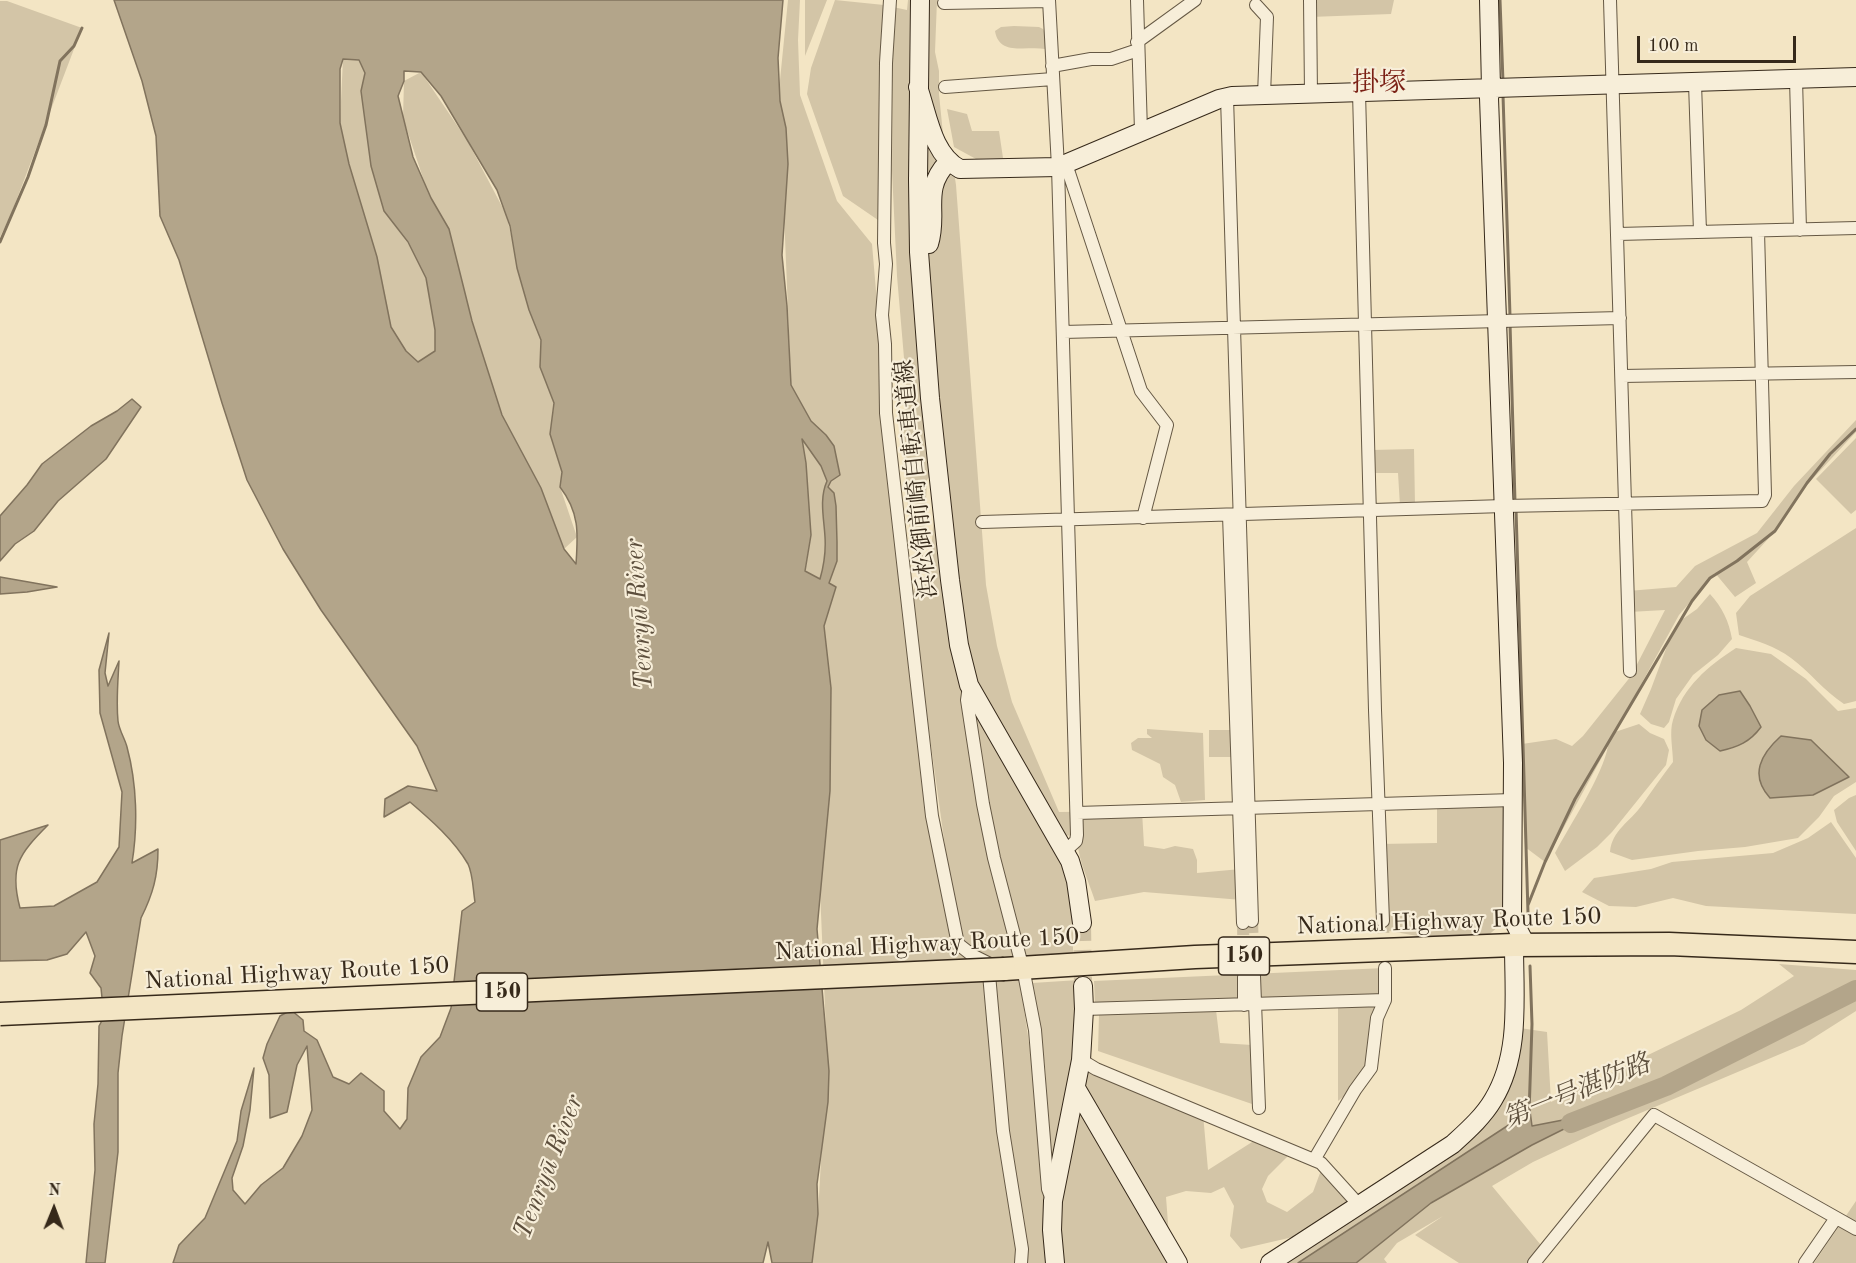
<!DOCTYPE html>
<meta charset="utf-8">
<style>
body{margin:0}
#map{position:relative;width:1856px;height:1263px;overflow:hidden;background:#f3e5c4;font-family:"Old Standard TT",serif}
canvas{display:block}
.north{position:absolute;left:24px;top:1179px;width:60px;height:60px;-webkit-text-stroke:4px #f7eed9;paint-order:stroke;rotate:1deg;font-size:16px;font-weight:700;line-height:24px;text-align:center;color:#36291a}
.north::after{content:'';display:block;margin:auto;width:21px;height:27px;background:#36291a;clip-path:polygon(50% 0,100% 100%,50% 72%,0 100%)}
.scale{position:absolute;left:1637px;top:36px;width:159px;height:27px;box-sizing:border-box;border:3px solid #36291a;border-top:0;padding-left:8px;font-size:18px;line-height:21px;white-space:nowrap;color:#36291a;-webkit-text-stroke:4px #f7eed9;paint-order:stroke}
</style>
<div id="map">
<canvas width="1856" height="1263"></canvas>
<div class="north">N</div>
<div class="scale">100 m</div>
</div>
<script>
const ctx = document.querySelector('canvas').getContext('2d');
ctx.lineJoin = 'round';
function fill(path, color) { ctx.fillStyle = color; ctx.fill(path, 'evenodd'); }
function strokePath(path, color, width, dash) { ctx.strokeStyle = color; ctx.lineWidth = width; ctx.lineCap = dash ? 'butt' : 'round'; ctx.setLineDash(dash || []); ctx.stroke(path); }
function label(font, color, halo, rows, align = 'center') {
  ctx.font = font + ' "Old Standard TT","Noto Serif JP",serif'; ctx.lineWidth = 4.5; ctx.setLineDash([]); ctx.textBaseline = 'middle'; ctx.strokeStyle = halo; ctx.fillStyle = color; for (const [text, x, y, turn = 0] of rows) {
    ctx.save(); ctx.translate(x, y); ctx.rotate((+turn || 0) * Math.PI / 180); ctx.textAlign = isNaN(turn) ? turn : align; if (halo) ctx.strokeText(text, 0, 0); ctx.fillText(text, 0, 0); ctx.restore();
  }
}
const green = new Path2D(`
 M788,0H800L798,40L800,95L837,201L872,244L888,431L935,826L953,904L910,594L930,570L935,497L947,600L985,840L1015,962L990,980L1020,981L1031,1057L1049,1263H810L818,1214L827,1054L820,890L831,758L824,626L836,587L805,572L811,535L806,463L801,438L811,421L791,385L779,90Z
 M805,0H827L805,56Z
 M835,0L884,5L882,37L878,220L843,196L807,94L811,68Z
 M908,0H937L935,52L939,71V94L943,134L951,152L956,185L986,585L997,646L1012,702L1059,812L1142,811L1144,846L1164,849L1175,846L1193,849L1197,860V873L1241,869L1242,900L1144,892L1095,901C1088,879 1077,858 1077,835L1062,836L984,699L979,683L972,668L933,471L927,480L923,559L911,547L903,437L907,393L897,276L892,171L893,7L907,10Z
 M1310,0H1394L1391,14L1310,17Z
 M0,1H7L82,28L10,217L0,237Z
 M1014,26L1039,27L1043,29L1047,37L1045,49C1026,46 999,56 995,31L1001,27Z
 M343,58L359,60L365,73L384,211L412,249L426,278L435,330V351L417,362L406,351L391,327L377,257L349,164L340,123Z
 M421,72L467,140L506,214L529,310L541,340L540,367L554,403L550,434L562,472L560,487L577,537L564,549L541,488L502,415L403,118L404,81Z
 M947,109L967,114L972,131H999L1003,158L976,159L954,147Z
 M1856,420V432L1805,487L1768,539L1747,562L1756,583L1735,597L1715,573L1679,615L1615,732L1639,724L1650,733L1664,739L1669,750L1666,765L1612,832L1597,847L1565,871L1555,853C1570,825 1603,775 1608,746L1545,862L1525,847L1522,744L1556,739L1572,746L1583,736L1631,676L1665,610L1629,612L1628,591L1676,587L1695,566L1757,533L1794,486Z
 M1856,438V510L1851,514L1816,479Z
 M1414,449L1415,505L1400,506L1398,473H1373L1372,450Z
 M1856,528V701L1844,704C1824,691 1810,672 1791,658C1775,646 1757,641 1739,635L1736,613L1750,596Z
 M1710,594C1722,607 1729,621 1732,639L1718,655L1693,675L1676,699L1669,722L1664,728L1651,724L1640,714L1651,689L1670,638L1680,621L1697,609Z
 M1736,648L1771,654L1806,679L1838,711L1856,708V782L1834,796L1819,817L1798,838L1745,847L1698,851L1632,860L1610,852C1612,830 1630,822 1642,805C1652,791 1662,776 1673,762C1673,750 1669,732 1673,720C1683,687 1708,666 1736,648Z
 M973,705L1061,854L1073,895V956L1026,960L997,849Z
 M1147,729L1203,733L1205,800L1181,802L1175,785L1163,777L1160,764L1132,750L1131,743L1138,738H1152L1147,734Z
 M1209,730H1237V757H1209Z
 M1856,795V851L1837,822L1834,810L1849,798Z
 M1509,800L1506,907L1499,926L1485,938L1434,939L1384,930L1387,910L1380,844L1437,843V802Z
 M1831,822L1856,858V914L1706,906L1673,898L1636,907L1609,906L1582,892L1594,878L1651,869L1672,862L1773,853L1808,838Z
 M1779,964L1856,970V1011L1804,1044L1612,1125L1533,1162L1492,1186L1545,1250L1534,1263H1459L1415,1235L1443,1216L1397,1243L1384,1259L1387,1263H1273L1319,1231L1241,1249L1230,1236L1234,1206L1224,1187L1211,1193L1186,1191L1166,1197L1170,1249L1080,1095L1085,1062L1203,1114L1208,1170L1260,1137L1293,1151L1268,1176L1262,1189L1267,1202L1287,1212L1313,1192L1323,1165L1355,1201L1384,1194L1496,1093L1513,1027L1547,1032L1551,1102L1741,1010L1794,976Z
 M1385,968L1371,1068L1360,1083L1338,1101V1001L1095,1004L1094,981Z
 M1079,980L1076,1046L1052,1177L1045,1067L1032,983Z
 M1216,1010L1220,1043L1252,1045V1104L1098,1051L1099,1015Z
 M1084,1108L1177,1263H1059L1057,1220L1076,1118Z
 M1856,1201V1263H1814Z`);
const water = new Path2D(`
 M114,0H783L778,58L780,101L786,128L788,164L782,255L787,306L791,385L811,421L826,435L834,446L840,475L831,481L828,487L834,493L836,506L837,542V561L829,583L836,587L824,626L831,688L830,791L817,929L829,1071L828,1102L817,1184L818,1214L812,1263H772L768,1242L763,1263H173L179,1245L205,1218L237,1141L241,1111L254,1068L250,1110L243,1146L232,1178L233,1190L245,1204L261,1185L283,1168L302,1136L312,1110L307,1046L297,1065L287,1112L270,1118L269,1075L263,1058L267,1044L280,1016L291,1010L303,1020L304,1031L317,1040L333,1077L349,1084L361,1073L384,1091V1111L400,1129L407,1119L408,1088L421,1057L440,1037L451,1008L462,911L475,902C473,890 473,874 468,864C454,840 431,820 410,802L384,817L385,799L408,786L437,791L417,746L321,610L283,549L247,480L222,403L179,260L160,216L156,136L142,81ZM343,59L359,60L365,73L361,91L371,166L384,211L408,242L426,278L435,330V351L418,362L406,351L391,327L377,257L349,164L340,123V69ZM404,71L421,72L441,96L497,190L510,226L517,268L529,310L541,340L540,367L554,403L550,434L562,472L560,487C580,513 578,534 576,564L564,549L541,488L502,415L472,321L449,229L431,198L413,157L398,96L404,81ZM802,439L821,466L827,481C819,499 824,518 825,537C826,552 824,565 820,579L805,571L811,535L806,463Z
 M132,399L141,407L106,459L58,501L34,531L15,544L0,561V516L27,485L42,464L91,426L117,411Z
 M0,577L57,587L27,592L0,594Z
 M109,633L105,673L108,686L119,661C118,681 116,701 118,721C119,730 125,739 127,747C137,784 138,826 132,863L158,849C158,876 153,894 141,918L122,1036L118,1073V1152L105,1263H86L95,1170L94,1124L98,1084L99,1026L104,1017L101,988L90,973L95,956L86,932L67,954L47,960L0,961V840L48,825C19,854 9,867 20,908L54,906L97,882L119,847L122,792L100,713L99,670Z
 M1740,691L1750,706L1761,727C1750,742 1738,747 1720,751L1706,740L1699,726L1702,710L1719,695Z
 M1781,736L1811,740L1849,777L1813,795L1770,798C1749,775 1761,754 1781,736Z
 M1530,1111L1532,1126L1594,1114L1532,1145L1431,1203L1356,1263H1298Z`);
const stream = new Path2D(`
 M1500,0L1503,82
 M1503,95L1510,316
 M0,242L28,177L46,125L60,61L74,46L82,28
 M1510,323L1515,502
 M1516,509L1528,913
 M1528,905L1545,862L1575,799L1692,601L1710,578L1737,561L1775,531L1807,483L1830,454L1856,429
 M1529,1114L1532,1024L1530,966`);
const river = new Path2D(`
 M1571,1123L1666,1086L1856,990`);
const streetTunnel = new Path2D(`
 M1252,921L1254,976
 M1383,921L1384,953
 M1243,923L1244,977`);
const secondaryTunnel = new Path2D(`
 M1082,923L1083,986`);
const street = new Path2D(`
 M890,0L886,63L884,243L886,264L882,315L885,344L886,413L932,816L958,944L972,955L988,963L1003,1131L1022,1249L1021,1263
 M1049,0L1058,167L1077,835L1076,841L1065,851
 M1137,0L1141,131
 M1310,0L1311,94
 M1610,0L1630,671
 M944,3L1049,1
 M1256,5L1267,17L1264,95
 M1137,42L1195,0
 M1052,66L1091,59H1111L1138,50
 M1796,79L1800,230
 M1695,83L1700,232
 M945,87L1053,79
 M1359,92L1375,710L1383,921
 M1227,97L1252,921
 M1066,164L1141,391L1167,425L1143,518
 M1618,234L1856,228
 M1063,332L1620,318
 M1622,376L1856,372
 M1229,515L1243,923
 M982,522L1504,506L1762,501L1765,495L1758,231
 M969,686L967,700L983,804L994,858L1024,973L1035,1030L1048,1189L1051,1197
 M1077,813L1513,800
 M1254,976L1259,1108
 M1244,1005V977
 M1084,1009L1385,1000
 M1081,1060L1096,1069L1321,1163L1359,1205
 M1314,1160L1355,1090L1371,1068L1377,1018L1385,1000V968
 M1534,1263L1654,1115L1856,1229
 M1805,1263L1836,1218`);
const secondary = new Path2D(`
 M920,0L918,180L919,252L930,398L950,580L959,645L969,685L1070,861L1076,881L1082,923
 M1489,0L1491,88L1489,98L1513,763L1512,918L1523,939L1530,945
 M918,87C928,115 932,154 960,169L1058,167L1219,99L1232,96L1856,77
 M929,244C939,213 921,190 948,162
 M1076,1088L1178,1263
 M1055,1263L1052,1230L1053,1201L1081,1060L1084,1009L1083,986
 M1270,1263L1453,1144C1467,1131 1483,1117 1493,1100C1521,1054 1514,997 1514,945`);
const highway = new Path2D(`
 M1004,969L1195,957L1514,945L1669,944L1856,952`);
const highwayBridge = new Path2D(`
 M0,1014L1004,969`);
const shields = [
 [1244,956,51],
 [502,992,51]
];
const shieldNames = [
 ["150",1244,956],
 ["150",502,992]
];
const streetNames = [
 ["浜松御前崎自転車道線",917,479,-96],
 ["National Highway Route 150",1449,922,-2],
 ["National Highway Route 150",927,945,-3],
 ["National Highway Route 150",297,974,-3]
];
const waterNames = [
 ["Tenryū River",640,614,-94],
 ["第一号湛防路",1577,1092,-22],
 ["Tenryū River",549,1167,-69]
];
const quarterNames = [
 ["掛塚",1379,84]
];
fill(green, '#d3c5a7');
fill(water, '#b3a58a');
strokePath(water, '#81735d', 1.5);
strokePath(stream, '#81735d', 3);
strokePath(river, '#b3a58a', 20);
strokePath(streetTunnel, '#cdbfa2', 12, [12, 6]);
strokePath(secondaryTunnel, '#cdbfa2', 18, [18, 9]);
strokePath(street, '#655844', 14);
strokePath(secondary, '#36291a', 20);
strokePath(highway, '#36291a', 25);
strokePath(street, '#f7eed9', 12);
strokePath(secondary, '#f7eed9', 18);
strokePath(highway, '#f3e5c4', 22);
strokePath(highwayBridge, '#36291a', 25, []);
strokePath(highwayBridge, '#f3e5c4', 22);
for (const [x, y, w] of shields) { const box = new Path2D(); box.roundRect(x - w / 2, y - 19, w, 38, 4.5); ctx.fillStyle = '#f7eed9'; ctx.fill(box); strokePath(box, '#36291a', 1.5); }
label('bold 22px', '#36291a', null, shieldNames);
label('24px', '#36291a', '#f7eed9', streetNames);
label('italic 26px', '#5c4e3c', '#f7eed9', waterNames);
label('27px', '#7a1f14', '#f7eed9', quarterNames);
</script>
